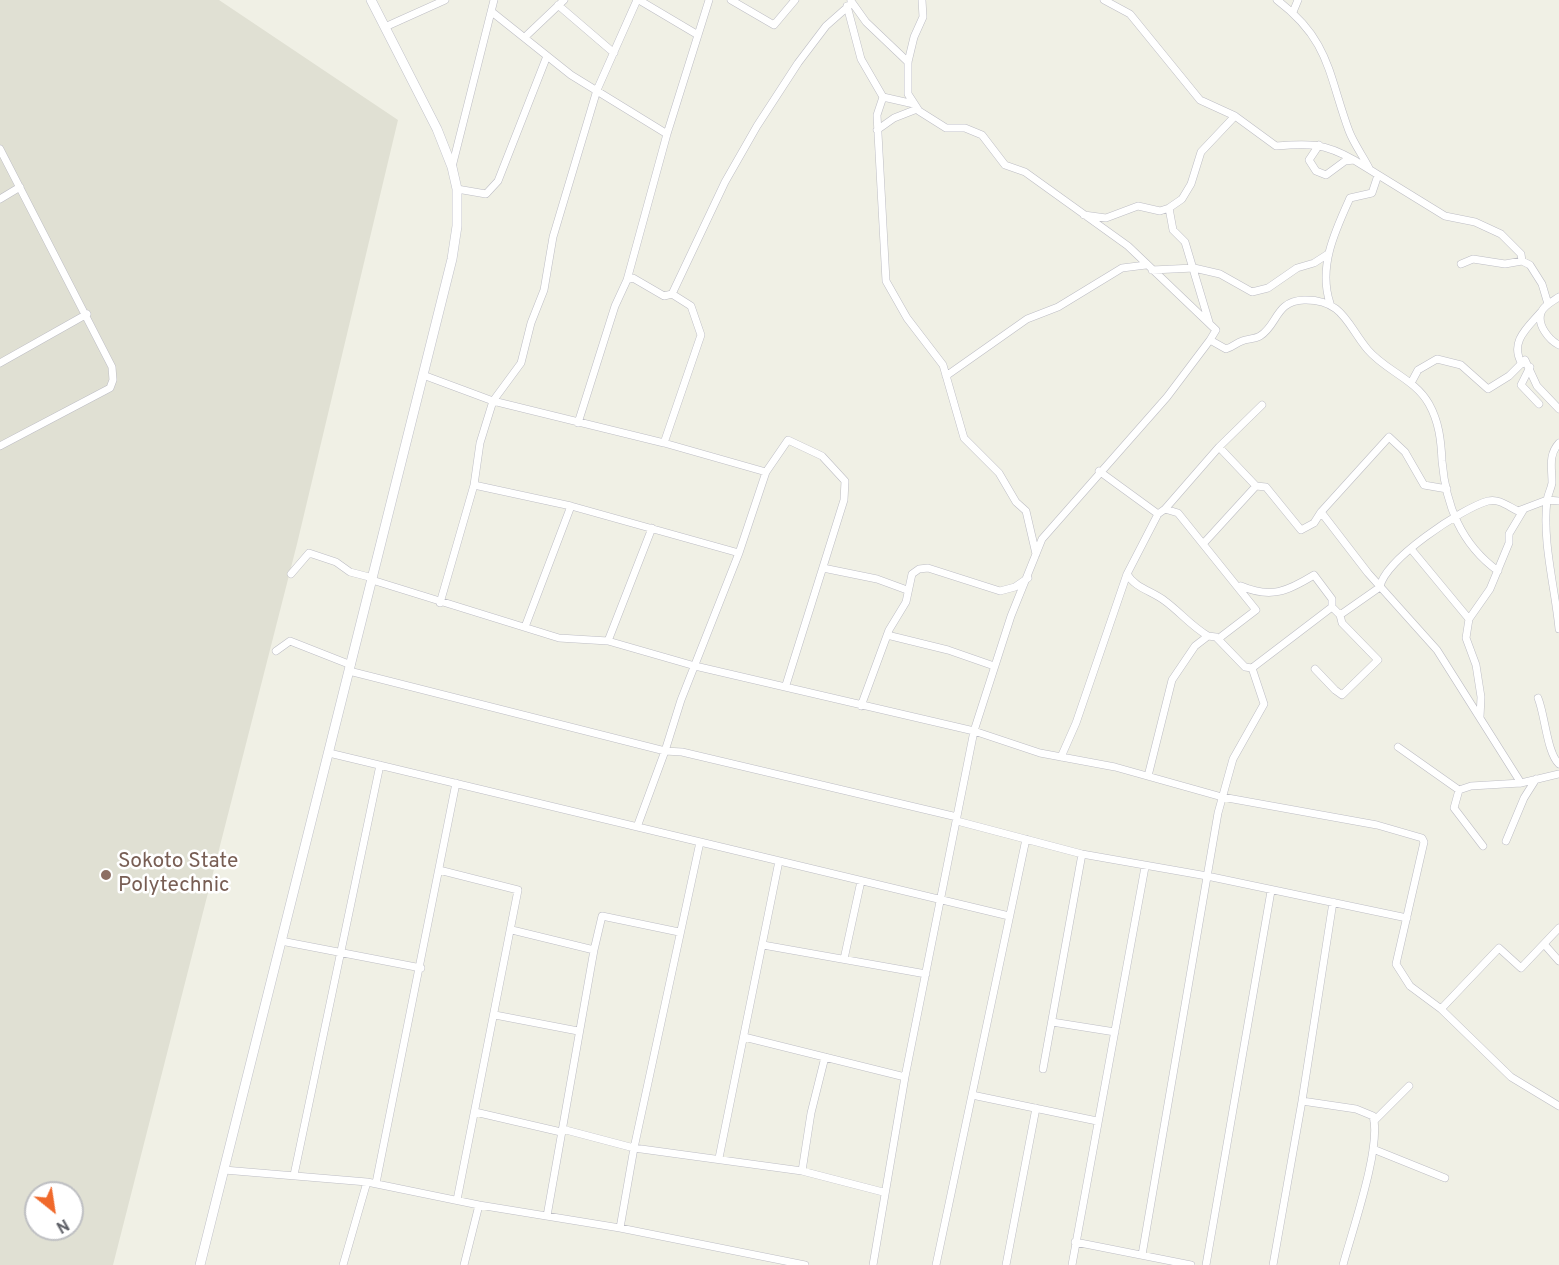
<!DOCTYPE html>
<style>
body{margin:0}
#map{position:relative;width:1559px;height:1265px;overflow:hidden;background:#f0f0e5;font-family:Overpass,sans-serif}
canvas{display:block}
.north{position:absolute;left:24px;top:1181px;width:60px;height:60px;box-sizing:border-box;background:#fff;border:2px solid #bebfc2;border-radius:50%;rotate:150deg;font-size:16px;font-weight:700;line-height:24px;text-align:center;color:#5d5f66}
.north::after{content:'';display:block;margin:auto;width:21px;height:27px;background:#f0692b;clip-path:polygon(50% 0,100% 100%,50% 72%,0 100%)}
</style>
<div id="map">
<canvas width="1559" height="1265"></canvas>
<div class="north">N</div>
</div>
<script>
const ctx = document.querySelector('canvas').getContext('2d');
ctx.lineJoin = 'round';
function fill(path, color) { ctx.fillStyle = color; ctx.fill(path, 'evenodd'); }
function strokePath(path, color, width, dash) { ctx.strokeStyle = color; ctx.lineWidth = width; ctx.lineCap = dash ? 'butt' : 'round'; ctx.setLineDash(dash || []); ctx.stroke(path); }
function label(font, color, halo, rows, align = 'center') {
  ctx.font = font + ' Overpass,sans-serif'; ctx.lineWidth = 5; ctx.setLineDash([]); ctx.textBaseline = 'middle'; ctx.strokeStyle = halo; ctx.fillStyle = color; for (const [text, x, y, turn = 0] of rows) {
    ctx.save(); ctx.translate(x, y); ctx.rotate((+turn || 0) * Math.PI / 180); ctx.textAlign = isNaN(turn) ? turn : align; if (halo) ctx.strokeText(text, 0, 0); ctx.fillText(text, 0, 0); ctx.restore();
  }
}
const education = new Path2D(`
 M0,0H219L398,120L297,544L113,1265H0ZM36,1193H72V1229H36Z`);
const street = new Path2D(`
 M639,0L698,35
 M731,0L774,25L795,0
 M922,0L923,17L914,37L908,62V94L919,111L946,128H965L982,135L1005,165L1025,172L1128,246L1216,330L1210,340L1226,349C1233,347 1236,343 1242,341C1247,339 1255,339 1260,336C1278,325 1275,301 1304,300C1343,299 1347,325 1368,350C1386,371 1415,379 1429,404C1439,422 1441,440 1442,461C1446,506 1461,544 1498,571
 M1104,0L1130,14L1200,100L1235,116L1276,146C1309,143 1324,143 1354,160
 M1277,0C1330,40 1328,74 1349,131C1354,144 1363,156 1369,168
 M851,1L866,22L908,62
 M558,5L614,53
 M847,6L861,59L883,97L877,115L886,281L907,318L943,365L964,438L999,473L1016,502L1026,511L1036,554
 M492,12L571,75L667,134
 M1293,12L1298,0
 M385,27L445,0
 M525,37L564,0
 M883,97L914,104
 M877,130L894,118L917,109
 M1319,145L1309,160L1316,171L1326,175L1345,161L1354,160L1445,216L1475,222L1501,234L1521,254L1522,261
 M0,149L112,367L113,380L110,388L0,446
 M452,167L494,0
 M457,189L486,194L498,181L547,56
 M0,199L20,187
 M1169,208L1173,230L1185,242L1209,322
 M1084,215L1106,218L1138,206L1160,211L1169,208L1182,199L1191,184L1201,152L1235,116
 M1461,264L1473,259L1505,264L1522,261L1530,265L1542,284L1548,304
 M1152,270L1194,268L1220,274L1252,292L1268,288L1297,268L1314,263L1328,254
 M627,280L667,134L709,0
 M672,294L725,182L757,126L798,63L826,26L852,3
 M1559,297C1553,301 1543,306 1541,313C1537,325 1549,340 1559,345
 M1330,303C1318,267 1335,231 1350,198L1372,193L1378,175
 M0,363L87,314
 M1522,364C1509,342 1527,328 1541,312
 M1530,367L1521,385L1539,404
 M423,375L493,401L664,443L766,472L788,440L822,456L845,481L844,500L786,685
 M946,376L1027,319L1058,307L1122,268L1146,265
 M1411,383L1418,370L1437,359L1461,365L1488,389L1509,376L1525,360L1537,386L1559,409
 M578,423L615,306L627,280L633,278L664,296L672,294L691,306L701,335L664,443
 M1559,443C1548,455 1552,468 1552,483C1551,489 1548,494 1547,500C1542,542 1555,587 1559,629
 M1219,447L1262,405
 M474,485L571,506L739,553
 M1447,489L1424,485L1405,452L1389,437L1321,512L1368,573L1437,650L1521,783
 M1165,509L1219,447L1256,486
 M1158,514L1165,509L1178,513L1256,610L1218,639
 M1203,544L1256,486L1266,487L1301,530L1314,523L1321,512
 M1411,549L1469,619
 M823,568L877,579L907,590
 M291,574L309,553L336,562L350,572L373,578
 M1127,574C1135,588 1152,591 1165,601C1180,612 1191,626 1208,636
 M372,580L559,638L608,641L695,666L974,731L1040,753L1115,767L1222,797L1377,825L1422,838L1424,842L1396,964L1410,986L1441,1009L1511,1077L1559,1106
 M1241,586C1271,599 1288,591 1314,575L1332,599V607
 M440,603L474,485L480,443L493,401L521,363L531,323L544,290L553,237L597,90L637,0
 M525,627L571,506
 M887,635L948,650L994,666
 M608,641L652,528
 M276,651L290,641L351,665
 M1315,669L1335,690L1342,695L1378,660L1342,623L1340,615
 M349,671L665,751L682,752L957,817
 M1538,698C1545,715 1547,753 1559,764
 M861,706L889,630L906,602L912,574L919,569L928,568L1000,591L1015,587L1028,578
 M1480,717L1481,697L1476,665L1466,638L1469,619L1490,589L1509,543V534L1524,509
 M1398,747L1459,790L1471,786L1521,783L1559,774
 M329,753L1009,916
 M1061,757L1076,723L1127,574L1158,514L1099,471
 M1148,776L1172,680L1195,646L1208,636L1216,637L1245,667L1252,668
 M1459,790L1454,808L1483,846
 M957,821L1082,854L1207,876L1407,918
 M637,827L665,751L681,700L739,553L766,472
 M1506,841L1524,798L1536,779
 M439,870L518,890L457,1200
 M512,930L594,950L602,916L679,932
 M281,941L421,968
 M1544,944L1559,961
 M763,945L926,974
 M844,959L861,881
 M1441,1009L1499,948L1521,968L1559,928
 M495,1015L578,1031
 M1052,1022L1115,1032
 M744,1037L905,1077
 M1043,1069L1082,854
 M972,1095L1097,1121
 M1302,1101L1356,1109L1373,1116C1382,1146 1352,1231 1343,1265
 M475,1112L561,1132
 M1374,1121L1409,1086
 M562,1129L634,1148L802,1171L883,1192
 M1373,1149L1445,1178
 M719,1158L779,861
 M224,1170L367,1182L479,1205L620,1228L805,1265
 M802,1171L811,1113L825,1057
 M294,1175L380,765
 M376,1183L456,783
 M547,1216L594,950
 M620,1228L634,1148L700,842
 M1075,1242L1191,1265
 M1142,1255L1218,813L1233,759L1264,704L1252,668L1332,607L1340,615L1380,587C1384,560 1462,508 1488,501C1499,498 1509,507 1518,511L1547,500L1559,501
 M343,1265L367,1182
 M464,1265L479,1205
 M873,1265L905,1077L974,731L1011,616L1042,539L1167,397L1210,340
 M936,1265L1026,839
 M1006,1265L1036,1108
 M1072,1265L1145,867
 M1206,1265L1271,891
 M1273,1265L1302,1101L1333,902`);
const secondary = new Path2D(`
 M200,1265L423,375L452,259L457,226V189L452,167L437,129L371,0`);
const markers = [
 [106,875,6,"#8d6e63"]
];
const educationNames = [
 ["Sokoto State",118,863],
 ["Polytechnic",118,887]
];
fill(education, '#e0e0d3');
strokePath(street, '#bdbdc4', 8);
strokePath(secondary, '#c0c1c9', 10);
strokePath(street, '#fff', 7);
strokePath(secondary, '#fff', 9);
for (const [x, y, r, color] of markers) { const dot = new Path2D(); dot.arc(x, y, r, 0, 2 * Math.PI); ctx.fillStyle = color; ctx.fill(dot); strokePath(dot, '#fff', 2); }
label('21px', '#785e54', '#fff', educationNames, 'left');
</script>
